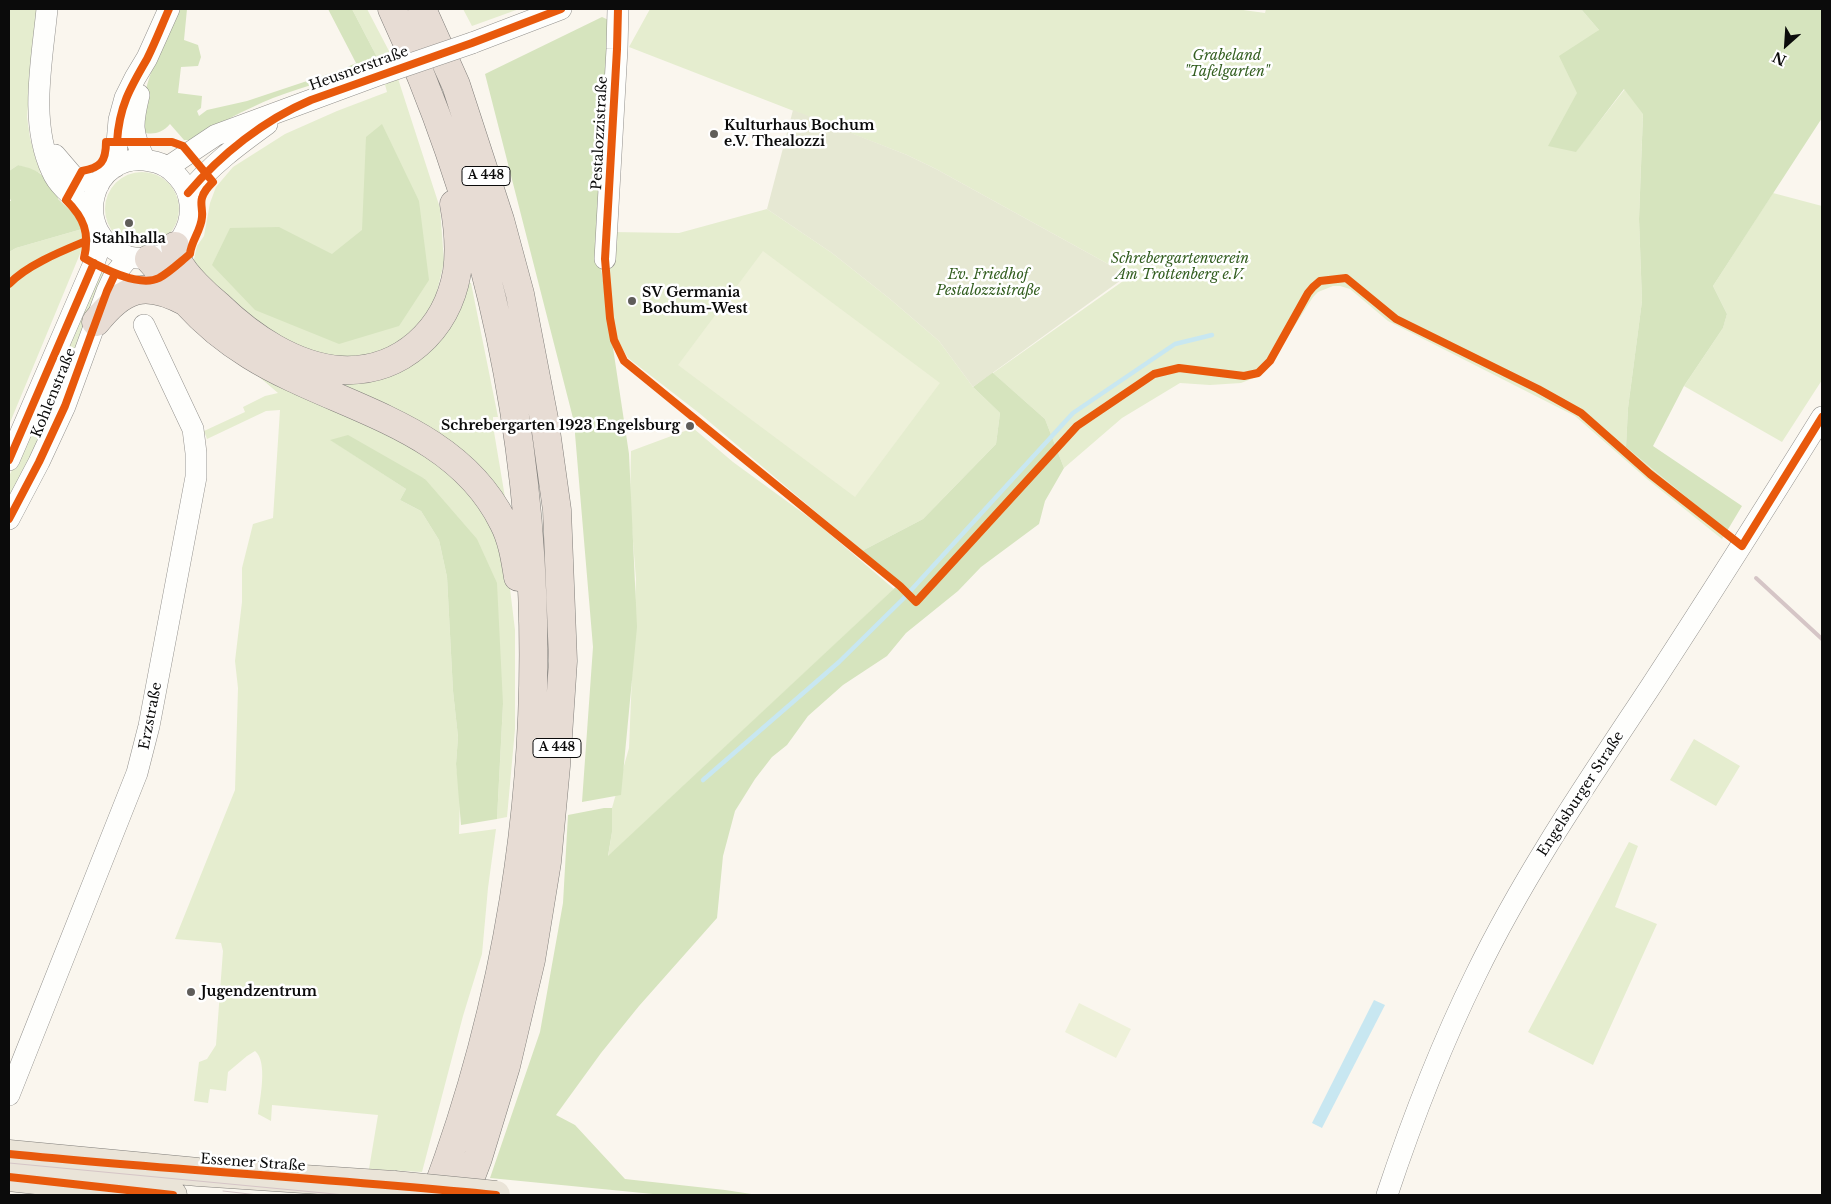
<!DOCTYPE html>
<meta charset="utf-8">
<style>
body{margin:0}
#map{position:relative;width:1831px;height:1204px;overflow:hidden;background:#faf6ee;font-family:"Libre Baskerville",serif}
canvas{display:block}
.frame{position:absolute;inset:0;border:10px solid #0b0b0b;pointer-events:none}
.north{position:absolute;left:1761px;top:20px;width:50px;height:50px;-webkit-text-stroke:4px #fff;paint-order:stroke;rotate:206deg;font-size:14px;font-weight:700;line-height:20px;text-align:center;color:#0b0b0b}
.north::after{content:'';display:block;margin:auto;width:18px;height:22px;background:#0b0b0b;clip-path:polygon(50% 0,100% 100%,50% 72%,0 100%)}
</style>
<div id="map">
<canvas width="1831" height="1204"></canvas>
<div class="frame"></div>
<div class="north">N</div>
</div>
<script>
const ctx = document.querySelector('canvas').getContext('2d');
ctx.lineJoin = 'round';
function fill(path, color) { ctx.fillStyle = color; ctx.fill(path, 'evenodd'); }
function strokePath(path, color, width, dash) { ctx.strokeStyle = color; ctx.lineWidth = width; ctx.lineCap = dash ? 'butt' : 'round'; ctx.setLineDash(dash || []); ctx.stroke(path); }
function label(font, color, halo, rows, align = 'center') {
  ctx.font = font + ' "Libre Baskerville",serif'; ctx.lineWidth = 5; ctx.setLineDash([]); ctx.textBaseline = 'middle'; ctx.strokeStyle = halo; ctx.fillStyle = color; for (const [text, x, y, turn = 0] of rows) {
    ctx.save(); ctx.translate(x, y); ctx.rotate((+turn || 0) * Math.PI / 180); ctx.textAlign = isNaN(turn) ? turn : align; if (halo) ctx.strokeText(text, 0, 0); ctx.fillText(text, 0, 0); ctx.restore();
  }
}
const green = new Path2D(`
 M9,9H37L27,117L30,138L37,163L43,174L18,165L9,171Z
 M352,9H367L389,51L440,208L444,262L435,300L427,318L388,353L323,360L254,327L192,268L197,246L204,236L210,203L216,187L233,167L285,134L337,111L387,92L378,59Z
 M463,9H519L472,26Z
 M650,9H1236L1265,13L1266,9H1581L1599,30L1577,93L1576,151L1625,89L1643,113L1639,219L1642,301L1628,408L1626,447L1727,531L1722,539L1647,479L1575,416L1388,321L1350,289L1340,286H1333L1318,292L1313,297L1278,352L1259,376L1241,383L1210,385L1180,383L1122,418L1064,468L1045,419L993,373L1126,279L1128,275L936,169L907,155L629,47Z
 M105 209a37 37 0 1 1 74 0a37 37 0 1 1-74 0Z
 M1773,193L1822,206V380L1782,442L1684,386L1723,328L1727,314L1713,286Z
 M767,209L832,253L890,299L939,341L973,387L1000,413L996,444L923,519L862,551L699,413L628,358L616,338L613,315L609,271L612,232L679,233Z
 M82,229V249L9,425V252L16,248Z
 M99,271L106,274L67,370L34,458L9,504V476L21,453Z
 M465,283H471L498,417H493V426L508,515L332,381H370L404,370L430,352L453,319Z
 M230,352L430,454L486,511L507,564L515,630V729L507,817L497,819L503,704L425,479L331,440L406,489L400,500L421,511L439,540L447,577L453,691L458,737L456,764L460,798L459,834L496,829L488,888L482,954L463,1016L422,1172L369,1169L378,1115L272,1105L271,1121L258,1114C260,1099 268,1061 255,1051L247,1056L228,1072L226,1091L210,1089L208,1103L194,1101L199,1062L207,1059L216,1045L223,951L221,943L175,939L235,790L238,688L235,661L242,602V568L253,524L273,518L280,410L266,411L207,439L204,431L245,412L243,407L265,396L278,393Z
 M693,428L733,462L818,524L894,589L608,857L612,832V808L629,748L636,579L630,503L631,451Z
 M1694,739L1740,766L1716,806L1670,780Z
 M1629,842L1638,846L1615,907L1657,924L1593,1065L1528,1032Z`);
const forest = new Path2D(`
 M181,9H187L184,40L198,45L201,57L198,66L181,67L178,93L202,96L201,108L197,111L199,116L207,110L247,101L343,69L356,63L328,9H352L378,59C345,76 308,85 273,98C244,110 218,124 191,140H184L170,124C161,134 153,135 140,132C141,86 159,52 176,11Z
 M1581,9L1822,10V118L1713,286L1727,314L1723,328L1684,386L1653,446L1742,506L1727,531L1626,447L1628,408L1642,301L1639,219L1643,114L1624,89L1576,152L1548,146L1577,93L1559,56L1599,30Z
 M602,17L613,22L601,268L629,454L637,627L621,795L582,802L593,647L574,422L485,74Z
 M382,124L419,201L429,280L399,326L339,344L255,310L212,265L230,228L279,227L332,254L362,230L366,137Z
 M18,165C34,169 40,171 51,185C55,190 58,193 58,199L75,215L82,229L16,248L9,252V201H11L9,196V171Z
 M992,372L1045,419L1064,468L1045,501L1039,524L981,567L958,591L906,633L887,656L843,685L808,716L787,745L772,757L755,779L735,811L723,856L717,918L639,1006L601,1053L556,1115L575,1125L625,1179L725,1190L758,1195H663L490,1178L540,1032L563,903L568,815L604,808H612V832L608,856L900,583L862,551L923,519L996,444L1000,413L973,387Z
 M348,435L425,479L477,539L497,583L503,704L497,819L461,825L456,764L458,737L453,691L447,577L439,540L421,511L400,500L406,489L330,440Z`);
const cemetery = new Path2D(`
 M793,110L907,155L936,169L1128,275L973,387L939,341L890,299L832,253L767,209Z`);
const pitch = new Path2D(`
 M763,251L940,383L855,497L678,365Z
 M1079,1003L1131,1029L1116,1058L1065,1032Z`);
const water = new Path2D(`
 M1374,1000L1385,1005L1322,1128L1312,1123Z`);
const stream = new Path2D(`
 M703,780L839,662L902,600L1073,413L1175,344L1212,335`);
const minor = new Path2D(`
 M47,9C42,61 29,122 52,171C59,188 78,200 92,212
 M472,43L561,9
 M139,95C132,124 131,133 145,160
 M55,155L73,176L98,186
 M115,167L119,120L125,98L135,78L147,58L169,9
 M168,167L216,135L384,73
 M188,193C211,165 238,145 267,124
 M605,259L617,49L618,9
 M9,460L94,263L102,240
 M9,519L39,462L65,406L107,291L115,274L129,257C135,258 142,259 148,258C178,257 195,224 189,198C187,186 179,177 171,170C165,165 158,162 150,161C91,149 67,234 129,257
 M9,1095L137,773L149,726L196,477V453L193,429L144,325
 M1387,1195C1412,1120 1441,1045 1476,974C1525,873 1589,780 1651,686C1709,597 1766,507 1822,417`);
const major = new Path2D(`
 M9,1154L198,1172L394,1185
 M9,1177L173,1195`);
const highway = new Path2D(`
 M392,9C564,382 580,810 435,1195
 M422,9L456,85L500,220L520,294L545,424L557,510L563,661L556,766L547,862L531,960L506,1066L478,1158L464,1195
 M175,246C176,251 177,256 178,261C184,275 207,296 219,306C251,337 295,367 341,370C401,373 447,330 457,272C460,251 458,226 454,204
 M149,259C162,273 173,288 186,302C204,322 227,341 250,355C335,408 454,423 503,522C512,539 515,558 518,577
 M96,322C124,287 145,280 186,302`);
const tram = new Path2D(`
 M9,1163L345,1195
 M223,1191L258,1195`);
const rail = new Path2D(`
 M1756,578L1822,639`);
const minorBridge = new Path2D(`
 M384,73L472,43`);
const majorBridge = new Path2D(`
 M394,1185L496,1195`);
const cycleway = new Path2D(`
 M618,9L617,49L605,259L610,318L614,340L624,361L900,586L916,602L1077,426L1154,374L1179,368L1244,376L1258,373L1270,361L1308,293L1313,287L1320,281L1346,278L1396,319L1538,389L1581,413L1650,474L1742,546L1822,417
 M106,142H172L183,146L213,182C208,187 204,191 202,198C200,204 203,211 202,217C201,231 191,241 190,254C180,262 170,272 159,278C139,288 102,268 84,258C90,233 84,218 66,200L82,171C101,168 106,161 106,142Z
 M117,142C119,107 130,88 147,59C155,43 162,25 169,9
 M188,193C221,154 264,120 311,100L472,43L561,9
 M9,284C27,265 62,251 86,241
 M9,460L94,263
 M9,519L39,462L65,406L107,291L115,274
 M9,1154C171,1170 333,1179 496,1195
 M9,1177L173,1195`);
const markers = [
 [714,134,5,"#5f5d5a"],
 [129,223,5,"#5f5d5a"],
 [632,301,5,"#5f5d5a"],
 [690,426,5,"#5f5d5a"],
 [191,992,5,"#5f5d5a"]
];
const shields = [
 [486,176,48],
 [557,748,48]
];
const shieldNames = [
 ["A 448",486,176],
 ["A 448",557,748]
];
const parkNames = [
 ["Grabeland",1227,56],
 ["\"Tafelgarten\"",1227,72],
 ["Schrebergartenverein",1180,259],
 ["Am Trottenberg e.V.",1180,275],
 ["Ev. Friedhof",988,275],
 ["Pestalozzistraße",988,291]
];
const streetNames = [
 ["Heusnerstraße",359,69,-20],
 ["Pestalozzistraße",600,133,-87],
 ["Kohlenstraße",54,393,-68],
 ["Erzstraße",151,716,-79],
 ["Engelsburger Straße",1581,794,-57],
 ["Essener Straße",253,1163,4]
];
const poiNames = [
 ["Kulturhaus Bochum",724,126],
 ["e.V. Thealozzi",724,142],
 ["Stahlhalla",129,239,"center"],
 ["SV Germania",642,293],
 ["Bochum-West",642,309],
 ["Schrebergarten 1923 Engelsburg",680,426,"right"],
 ["Jugendzentrum",201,992]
];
fill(green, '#e5edcf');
fill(forest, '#d6e4be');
fill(cemetery, '#e6e8d3');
fill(pitch, '#eef1d9');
fill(water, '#c8e7f1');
strokePath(stream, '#c8e7f1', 4.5);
strokePath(minor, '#93918d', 22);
strokePath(major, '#807e7a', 29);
strokePath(highway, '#807e7a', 29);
strokePath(minor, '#fefefc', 21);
strokePath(major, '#eae4d8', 28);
strokePath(highway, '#e7dcd4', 28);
strokePath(tram, '#d5c5c6', 1);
strokePath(rail, '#d5c5c6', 4);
strokePath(minorBridge, '#93918d', 22, []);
strokePath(majorBridge, '#807e7a', 29, []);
strokePath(minorBridge, '#fefefc', 21);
strokePath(majorBridge, '#eae4d8', 28);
strokePath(cycleway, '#e8590c', 8);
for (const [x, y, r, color] of markers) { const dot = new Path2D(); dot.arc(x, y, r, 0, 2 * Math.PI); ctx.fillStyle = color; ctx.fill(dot); strokePath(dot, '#fff', 2); }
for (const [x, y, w] of shields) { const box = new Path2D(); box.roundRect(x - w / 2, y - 9.5, w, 19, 4); ctx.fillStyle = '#fff'; ctx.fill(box); strokePath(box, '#0b0b0b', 1); }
label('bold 12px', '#0b0b0b', null, shieldNames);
label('italic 14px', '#335e20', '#fff', parkNames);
label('14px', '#0b0b0b', '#fff', streetNames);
label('bold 14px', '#0b0b0b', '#fff', poiNames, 'left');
</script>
